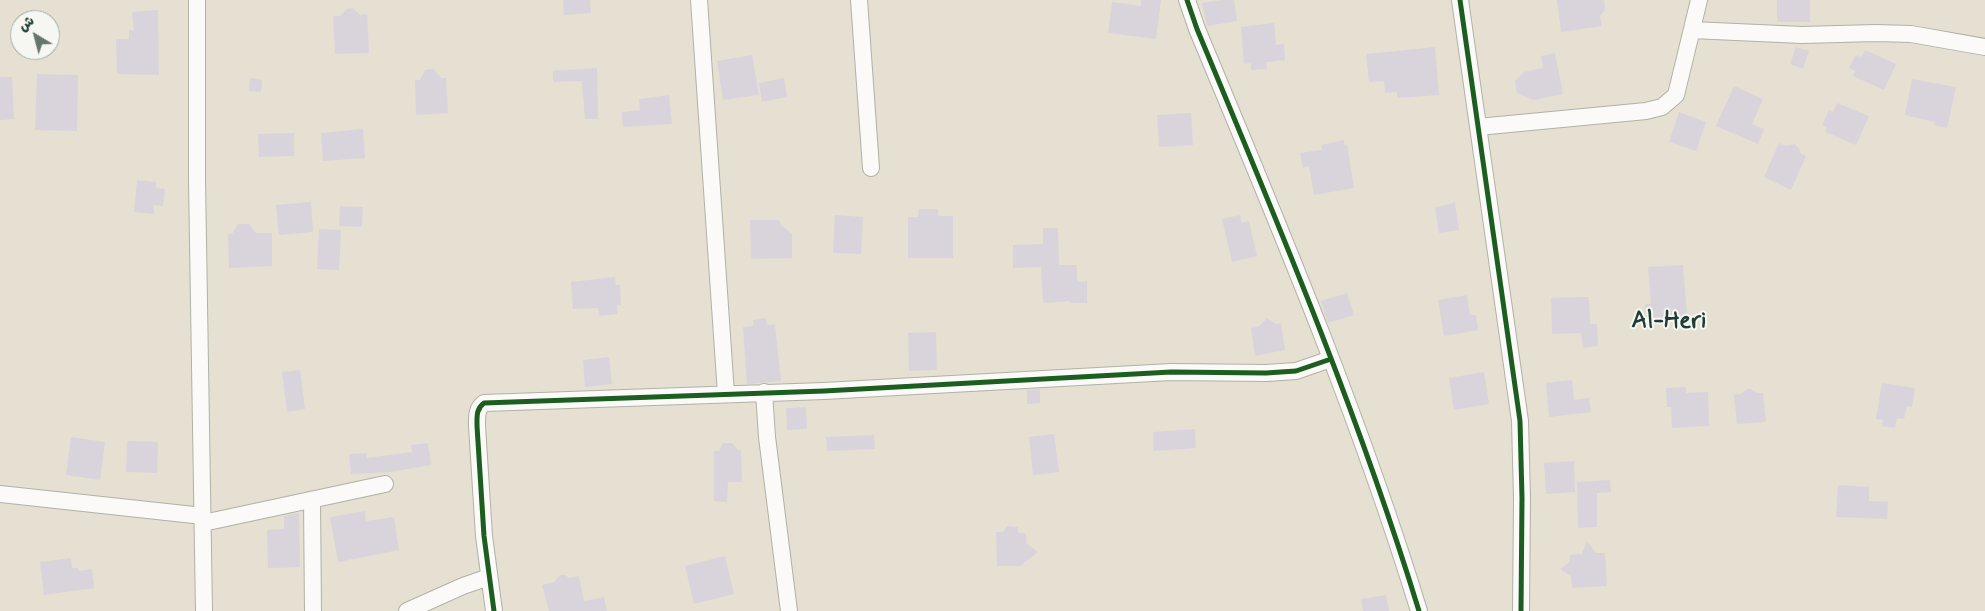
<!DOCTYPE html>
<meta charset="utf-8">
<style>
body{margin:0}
#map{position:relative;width:1985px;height:611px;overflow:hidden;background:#e5e0d1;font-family:Mynerve,"Playpen Sans Arabic",sans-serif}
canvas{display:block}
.north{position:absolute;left:10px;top:10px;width:50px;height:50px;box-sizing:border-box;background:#f6f6f2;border:1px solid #a0aca6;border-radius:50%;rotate:323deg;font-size:14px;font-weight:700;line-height:20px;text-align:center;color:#1f3d34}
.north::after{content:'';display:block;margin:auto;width:18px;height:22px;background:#64766b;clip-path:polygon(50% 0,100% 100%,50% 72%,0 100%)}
</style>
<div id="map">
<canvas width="1985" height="611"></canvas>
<div class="north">ش</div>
</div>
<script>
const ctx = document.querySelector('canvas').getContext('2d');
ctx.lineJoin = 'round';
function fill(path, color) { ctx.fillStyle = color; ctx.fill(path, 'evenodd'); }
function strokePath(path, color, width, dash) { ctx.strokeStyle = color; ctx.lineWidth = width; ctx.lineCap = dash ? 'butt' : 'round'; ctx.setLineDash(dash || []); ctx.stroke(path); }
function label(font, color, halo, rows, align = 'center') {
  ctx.font = font + ' Mynerve,sans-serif'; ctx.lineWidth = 4; ctx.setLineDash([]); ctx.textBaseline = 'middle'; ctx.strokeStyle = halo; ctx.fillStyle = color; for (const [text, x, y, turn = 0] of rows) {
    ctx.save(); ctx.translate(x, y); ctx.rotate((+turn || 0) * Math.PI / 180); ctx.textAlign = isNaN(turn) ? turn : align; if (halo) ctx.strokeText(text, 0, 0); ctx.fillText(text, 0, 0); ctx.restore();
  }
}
const building = new Path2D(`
 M563,0H590L591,13L564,15Z
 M1141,0H1161L1156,39L1108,33L1112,2L1141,6Z
 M1222,0H1234L1237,21L1207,26L1202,3Z
 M1557,0H1604L1605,10L1600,16L1602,26L1561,32Z
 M1777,0H1810V22H1777Z
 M353,8L360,15L367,14L369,53L335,54L333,16H340L347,9Z
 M158,10L159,75L117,74L116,39H129V30H134L132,12Z
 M1274,23L1276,45L1284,44L1285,60L1266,62L1267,69L1251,70V63L1244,64L1241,27Z
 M1435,47L1439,95L1397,98V92L1385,93L1384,81L1369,82L1366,54Z
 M1796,47L1809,51L1803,69L1790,64Z
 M1865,50L1896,64L1884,90L1853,76L1855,71L1849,68L1856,55L1862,57Z
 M1555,53L1563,94L1533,100L1517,93L1515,81L1524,72L1543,68L1541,56Z
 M752,55L759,95L723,100L717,61Z
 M597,68L598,119H585L582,81L553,82V71Z
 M434,69L441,78H446L448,113L416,115L415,80H420L425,70Z
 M37,74L78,75L77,131L35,130Z
 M0,77H12L14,119L0,120Z
 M250,78L262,80L261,92L249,91Z
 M784,78L787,97L762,102L759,83Z
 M1912,79L1956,87L1947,128L1934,125L1935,122L1905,115Z
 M1734,86L1763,99L1752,124L1764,129L1758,144L1716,126Z
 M669,95L672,124L623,127L622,112L640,110L639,99Z
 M1837,103L1869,116L1856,145L1825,132L1827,127L1822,125L1829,110L1833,112Z
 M1679,112L1706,122L1696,151L1669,142Z
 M1191,113L1193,145L1159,147L1157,115Z
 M363,129L365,158L323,161L321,133Z
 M294,133V156L259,157L258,134Z
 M1344,140V145L1347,144L1354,188L1314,195L1309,166L1303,168L1300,153L1322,150L1321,145Z
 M1779,143L1786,146L1794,144L1799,148L1801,154L1806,156L1791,190L1764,177Z
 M137,180L156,182V188L165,189L163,206L154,205V214L134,212Z
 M311,202L313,232L279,235L276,205Z
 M1455,203L1459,230L1439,233L1435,207Z
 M340,206L363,207L362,227L339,226Z
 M919,209H938V216H953V258H908V217H918Z
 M835,215L863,217L861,254L833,253Z
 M1240,215L1242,223L1249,221L1257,256L1232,262L1222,219Z
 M750,220H779L781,225L792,234V258L751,259Z
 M238,224H249L256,233H272V266L229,268L228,234H232Z
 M1043,228H1058L1059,265H1077V282L1087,281V303H1070V301L1043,303L1041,267L1013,268V245L1043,244Z
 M319,229L341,230L339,270L317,269Z
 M1683,265L1687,316L1646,319L1645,304H1651L1648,267Z
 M615,277L616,285H620L621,305H617L618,314L599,316L598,308L573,309L571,282Z
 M1347,293L1354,315L1328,323L1321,301Z
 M1467,295L1470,315H1476L1478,330L1444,336L1438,300Z
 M1589,297L1590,324H1597L1598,346L1583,348L1581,333L1552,334L1551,298Z
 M766,318L767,325L775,324L781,381L747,384L743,327L753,326V320Z
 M1267,318L1276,324L1281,323L1285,350L1255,356L1251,328L1258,327Z
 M936,332L937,370L909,371L908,333Z
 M609,357L612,384L585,387L583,360Z
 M300,370L305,409L287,412L282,372Z
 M1484,372L1489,404L1454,410L1449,378Z
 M1572,380L1574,400L1589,398L1591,412L1549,417L1546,383Z
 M1882,383L1915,388L1912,407L1907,406L1904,419L1897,418L1895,428L1882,426L1883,420L1876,419Z
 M1686,387V393L1708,392L1709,426L1672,428L1671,407H1667L1666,388Z
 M1040,389V403L1027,404V390Z
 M1747,389H1750L1758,393H1763L1766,422L1737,424L1734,395L1741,394Z
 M806,407L807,429L787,430L786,408Z
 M1195,429L1196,448L1154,451L1153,432Z
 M1054,434L1059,472L1033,475L1029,437Z
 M874,435L875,449L827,451L826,437Z
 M71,437L105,442L100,480L66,475Z
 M127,441L158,442L157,473L126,472Z
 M428,443L431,465L390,472L351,474L349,454L366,453L367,458L412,452L411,445Z
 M723,443H732L738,450H741L742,482H728L727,502L714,501V451H719Z
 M1574,461L1575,492L1546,494L1544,463Z
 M1610,480L1611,492L1597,493V527L1578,528L1577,482Z
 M1838,485L1869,487V501L1888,502L1887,519L1836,517Z
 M365,511L366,521L394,517L399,550L338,562L330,517Z
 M299,513L300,567L268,568L267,530L284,529V516Z
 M1007,526L1018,527V533H1026V543L1038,552L1020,566H997L996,532H1003Z
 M1587,541L1596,553H1605L1607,586L1572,588L1571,576L1560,569L1570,562V555L1582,554Z
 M725,556L734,594L694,604L685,566Z
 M71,558L72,568H78V571L92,569L94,588L44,595L40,562Z
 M560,575H565L569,578L579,576L584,601L604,597L607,611H549L542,585L554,582Z
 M1386,595L1389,611H1363L1361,599Z`);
const street = new Path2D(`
 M197,0V180L204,611
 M699,0L726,394
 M859,0L871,168
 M1187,0L1197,29C1277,221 1358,412 1419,611
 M1460,0L1520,421L1522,498L1521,611
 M1692,30L1802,35L1876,33L1911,34L1985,47
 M1478,127L1646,111L1662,107L1676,95L1699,0
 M764,392L767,437L789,611
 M0,494L203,516
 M312,500L313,611
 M203,523L385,484
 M407,611L463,586L489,577
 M494,611L484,536L477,426C477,417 476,409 484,403L824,391L1171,372L1266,373L1296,371L1331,359`);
const cycleway = new Path2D(`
 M1187,0L1197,29C1277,221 1358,412 1419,611
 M1460,0L1520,421L1522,498L1521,611
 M494,611L484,536L477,426C477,417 476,409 484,403L824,391L1171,372L1266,373L1296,371L1331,359`);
const districtNames = [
 ["Al-Heri",1669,322]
];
fill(building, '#d9d4db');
strokePath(street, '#b1b1a7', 18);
strokePath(street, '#fbfaf8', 16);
strokePath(cycleway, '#1b5e20', 5);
label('bold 24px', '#1f3d34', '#f6f6f2', districtNames);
</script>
